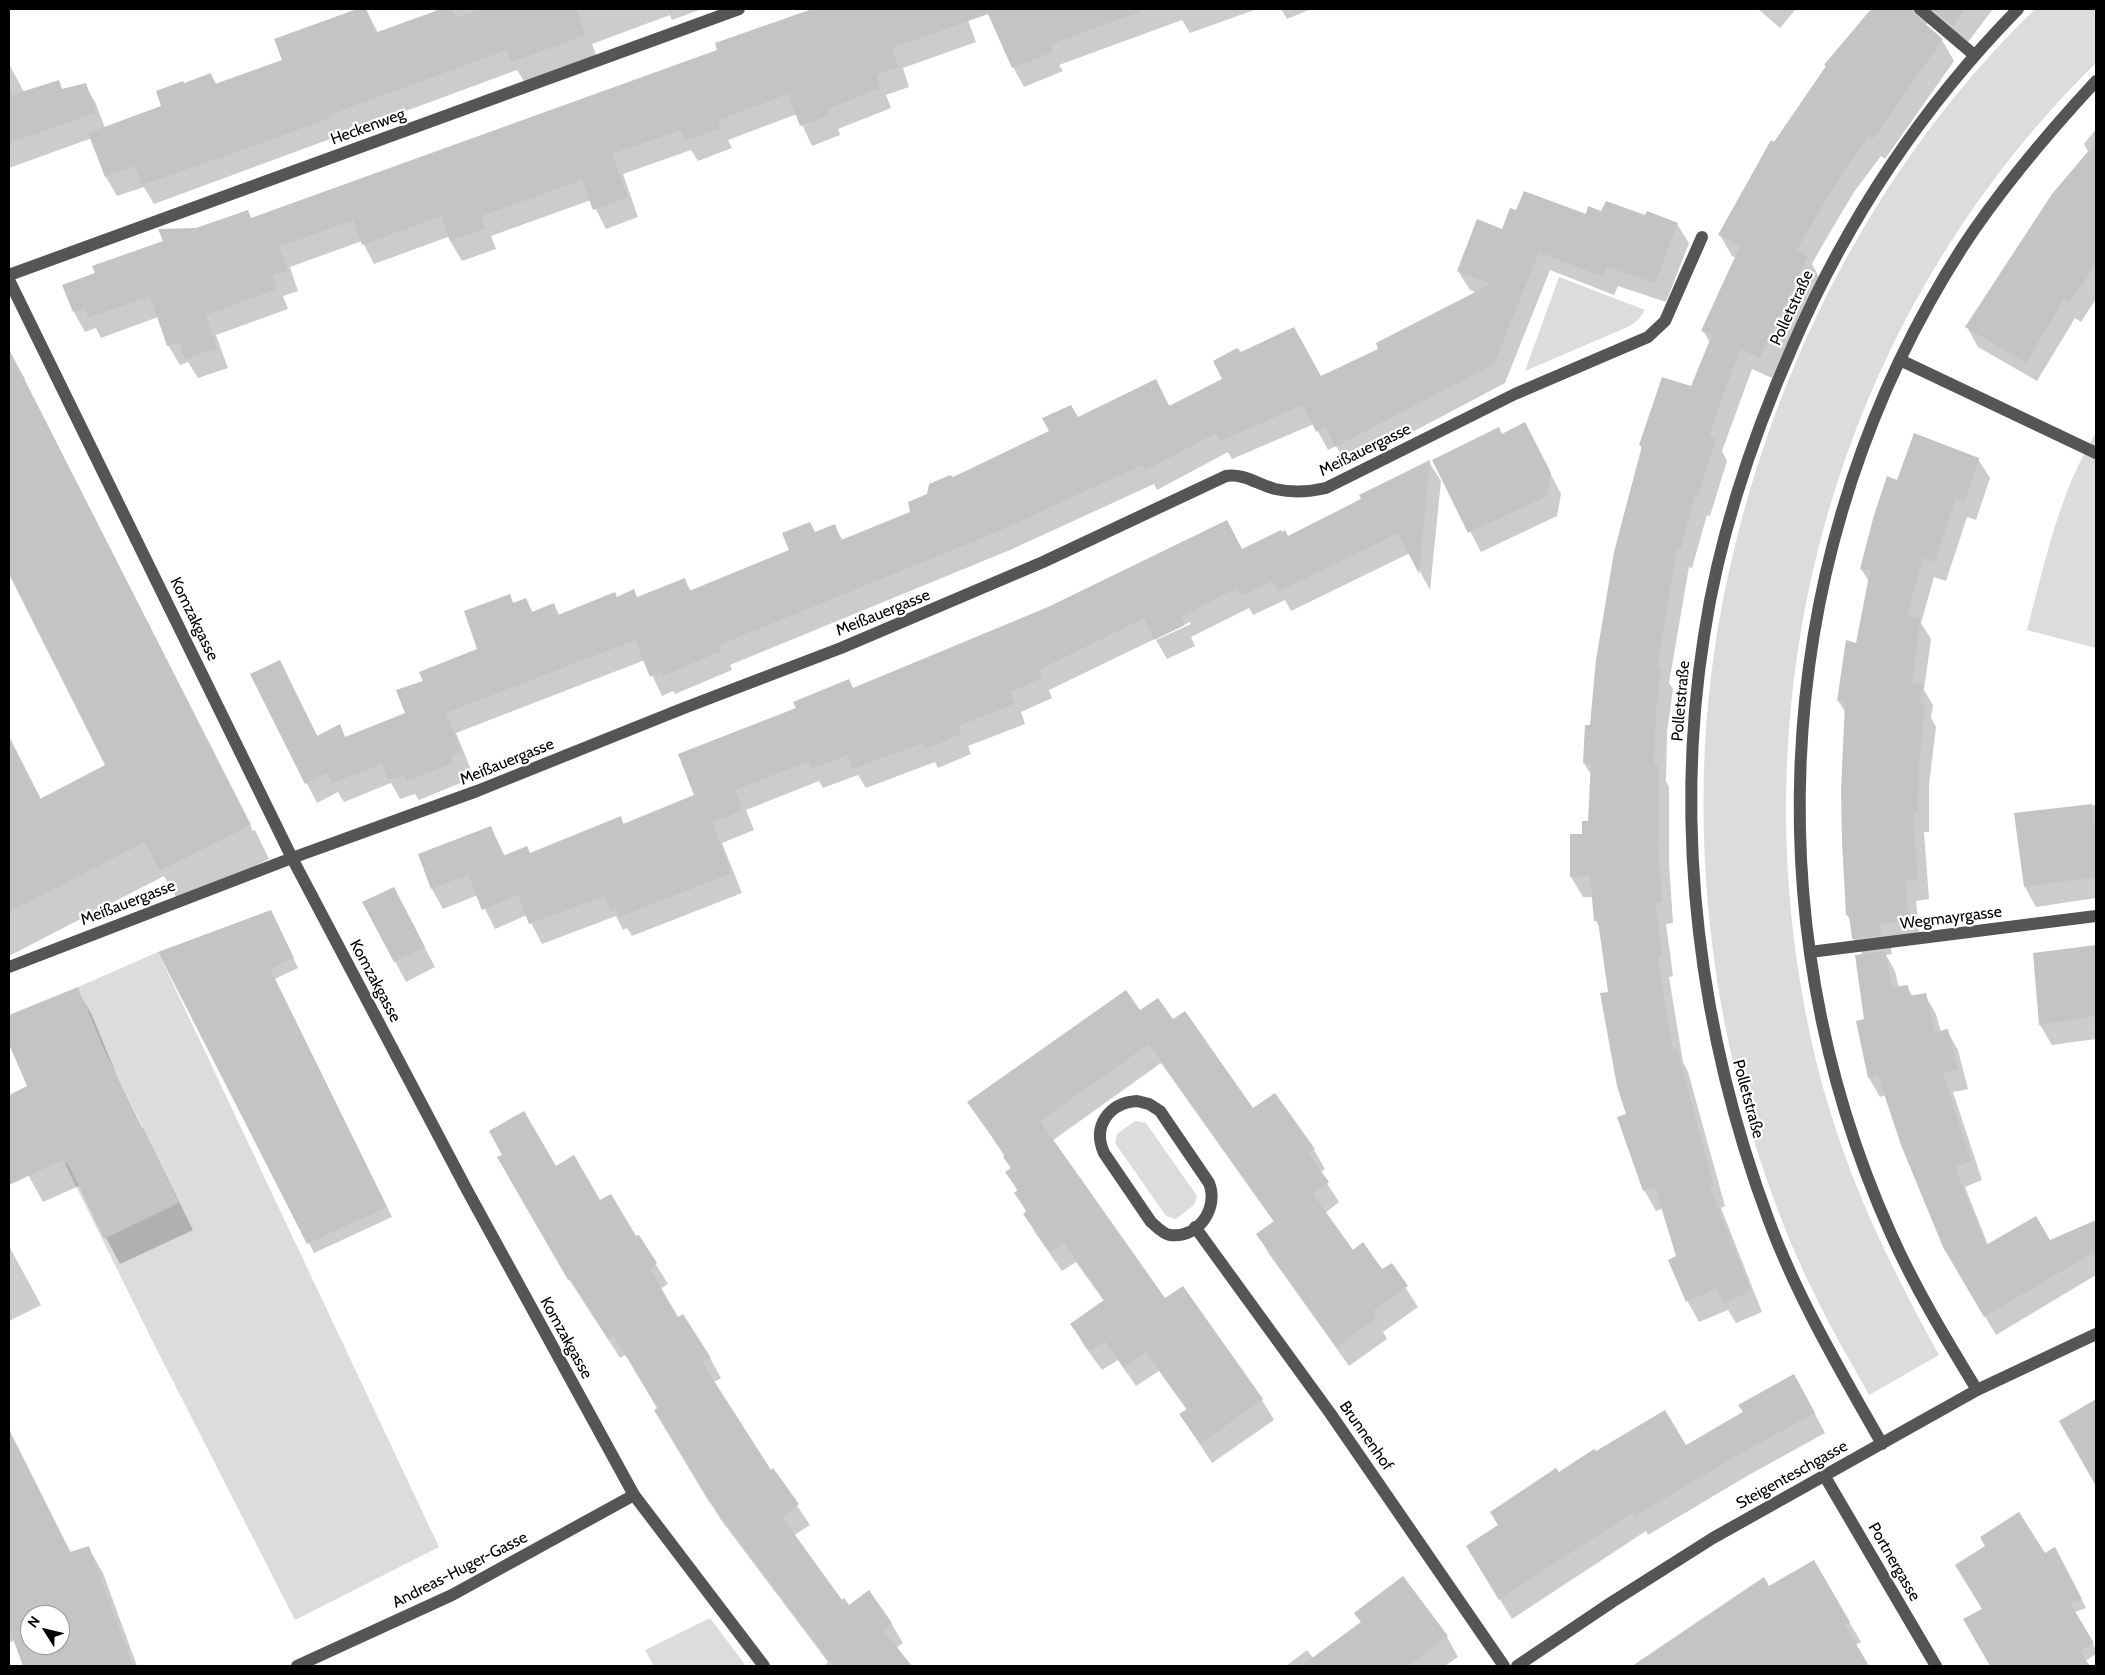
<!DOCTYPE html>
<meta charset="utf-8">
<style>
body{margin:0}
#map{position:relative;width:2105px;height:1675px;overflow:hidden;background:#fff;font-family:Cabin,sans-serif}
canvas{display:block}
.frame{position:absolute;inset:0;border:10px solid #000;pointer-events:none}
.north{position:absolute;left:20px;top:1605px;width:50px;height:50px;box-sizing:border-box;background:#fff;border:1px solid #999;border-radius:50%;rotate:306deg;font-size:14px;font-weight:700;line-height:20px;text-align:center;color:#000}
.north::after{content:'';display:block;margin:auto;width:18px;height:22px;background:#000;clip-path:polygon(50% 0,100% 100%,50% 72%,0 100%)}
</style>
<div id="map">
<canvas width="2105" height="1675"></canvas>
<div class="frame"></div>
<div class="north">N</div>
</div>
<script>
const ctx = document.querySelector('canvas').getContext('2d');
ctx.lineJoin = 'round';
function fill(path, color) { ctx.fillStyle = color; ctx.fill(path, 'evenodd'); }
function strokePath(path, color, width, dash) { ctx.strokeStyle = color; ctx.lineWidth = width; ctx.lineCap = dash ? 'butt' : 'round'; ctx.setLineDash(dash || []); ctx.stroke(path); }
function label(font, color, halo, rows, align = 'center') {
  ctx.font = font + ' Cabin,sans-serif'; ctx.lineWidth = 4.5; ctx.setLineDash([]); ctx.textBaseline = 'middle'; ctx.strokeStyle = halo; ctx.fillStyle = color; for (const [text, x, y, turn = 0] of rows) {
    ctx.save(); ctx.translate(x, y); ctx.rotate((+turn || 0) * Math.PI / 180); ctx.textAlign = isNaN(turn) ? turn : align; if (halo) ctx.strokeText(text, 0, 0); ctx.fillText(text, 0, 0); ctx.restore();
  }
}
const green = new Path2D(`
 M2035,9H2096V63C1821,333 1722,735 1828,1104C1854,1193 1895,1275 1939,1355L1869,1395C1851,1362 1831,1329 1815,1295C1781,1228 1754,1148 1736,1075C1705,948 1695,806 1711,677C1742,429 1855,183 2035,9Z
 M1559,277L1645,310L1639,319L1630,326L1525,371Z
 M2096,433V648L2027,630C2045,563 2059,492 2096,433Z
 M158,952L439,1547L295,1620L155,1346L65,1164L143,1127L103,1048L78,987Z
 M1135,1121L1146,1123L1197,1196L1194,1205L1176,1219L1166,1216L1115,1143L1117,1134Z
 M710,1618L746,1666H654L645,1650Z`);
const shadow = new Path2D(`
 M360,9H366L378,33L437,11L436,9H702L672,20L670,15L592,44L596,55L524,81L517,70L154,204L144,187L117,196L106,177L92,138L9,168V64L24,92L58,82L63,90L85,84L96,104L105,128L162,106L184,85L211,75L217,85L283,61L276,40Z
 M812,9H964L976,42L903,68L909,87L886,95L891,108L838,129L840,135L812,146L797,114L728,140L732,148L698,161L691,150L623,174L638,217L606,229L591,200L491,236L496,249L462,261L448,237L374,264L362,241L290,267L298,291L283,296L288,309L216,335L228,368L198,378L188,362L180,365L168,345L158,317L101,338L96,328L85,332L74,312L64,286L96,274L196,230L251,219L719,50L716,43Z
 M987,9H1257L1190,33L1182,20L1059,65L1063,71L1024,87L1013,67Z
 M1281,9H1311L1287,19Z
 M1758,9H1796L1780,28Z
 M1872,9H1993L1965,46L1930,22L1925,25L1942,40L1954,61L1885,159L1881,156L1854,192L1822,246L1812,264L1819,277L1772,378L1752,369L1722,451L1727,461L1710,516L1707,515L1692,568L1689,567L1669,683L1673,689L1667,733L1666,781L1669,787V863L1673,923L1666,924L1673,976L1669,977L1683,1062L1688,1072L1725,1206L1721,1208L1762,1312L1736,1323L1728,1310L1699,1322L1688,1302L1670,1260L1677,1257L1662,1209L1656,1211L1644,1190L1627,1115L1601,930L1596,921L1593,897H1583L1571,877L1589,822L1591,775L1584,763L1642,449L1640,445L1692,388L1710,343L1703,330L1736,258L1732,256L1720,235L1774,143L1827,67L1826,65Z
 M2096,129V299L2081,322L2075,318L2037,381L1978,347L1967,327L2089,153L2084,144Z
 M1602,213L1646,217L1677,224L1689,243L1666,302L1618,286L1614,295L1550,270L1505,383L1348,466L1336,446L1328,450L1314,424L1232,459L1228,452L1157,490L1154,484L1010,550L730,665L732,670L675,694L673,691L662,696L645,660L456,733L472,772L460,775L463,782L419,800L415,794L400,799L391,783L344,802L338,792L317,803L251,675L279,661L318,737L339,726L346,738L407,714L424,681L479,650L509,596L514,604L525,599L533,613L553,604L560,616L617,598H637L684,579L691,591L791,551L816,533L834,526L843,541L912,513L928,495L953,479L1155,381L1170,407L1223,380L1241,353L1321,378L1380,350L1477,293L1470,290L1458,271L1503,230Z
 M9,351L25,379H23L253,831L255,830L269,859L180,904L164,876L9,956V736L41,799L107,765L9,572Z
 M1525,424L1561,494L1557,516L1481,552L1433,460L1502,435Z
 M1978,459L1990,478L1976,520L1967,517L1946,581L1934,577L1921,623L1931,639L1924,690L1933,705L1931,718L1936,727L1929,785V832H1924L1929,899L1916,901L1920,940L1890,943L1892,954L1886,955L1895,971L1899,988L1907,986L1913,997L1925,995L1936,1014L1941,1032L1947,1031L1958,1050L1968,1089L1953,1092L1982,1180L1965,1187L1988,1245L2050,1241L2096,1221V1275L1996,1335L1944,1246L1886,1095L1880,1097L1869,1078L1863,955L1853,938L1851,922L1847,915L1846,713L1838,701L1857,644L1869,582L1861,569L1898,481Z
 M1429,462L1441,481L1430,590L1410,553L1291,611L1285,600L1253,615L1249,608L1191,637L1195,646L1167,659L1156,640L1191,624L1190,622L1049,690L1052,698L1021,712L1025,724L968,746L971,754L938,768L935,762L866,788L858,775L823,788L819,781L746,810L754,830L722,843L742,893L632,936L627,928L623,930L616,916L542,944L527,915L495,929L478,895L443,909L432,889L420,855L491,828L505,856L530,855L620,817L624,824L696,796L853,690L1048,609L1227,521L1242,550L1288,537L1363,500Z
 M2096,805V898L2036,907L2025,887L2015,814Z
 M394,889L435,967L406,982L364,903Z
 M276,921L298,968L275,979L392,1217L314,1253L160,953Z
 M2096,946V1039L2052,1045L2040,1025L2034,954Z
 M77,989L92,1015L117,1076L193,1230L120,1264L79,1186L43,1202L9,1140V1126L42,1109L25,1079L9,1041V1016Z
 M1140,1012L1173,1021L1253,1110L1314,1150L1325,1169L1320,1172L1339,1202L1325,1213L1353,1252L1382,1271L1391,1265L1418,1307L1383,1332L1387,1339L1349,1366L1269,1254L1258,1234L1274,1222L1161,1063L1052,1141L1165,1300L1182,1287L1262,1400L1274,1420L1212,1463L1181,1415L1187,1410L1159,1371L1136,1386L1118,1360L1102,1370L1083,1344L1072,1324L1104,1301L1076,1262L1062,1271L1036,1234L1025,1214L1027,1213L1015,1193L1018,1192L1007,1172L1011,1169L1005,1157L969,1102Z
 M555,1168L600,1202L636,1238L639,1237L668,1284L660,1289L677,1319L710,1358L721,1378L714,1382L771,1472L773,1470L810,1525L793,1536L841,1601L849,1607L891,1623L903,1643L896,1648L910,1666H824L828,1662L721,1520L667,1430L659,1409L633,1366L625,1355L620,1358L563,1270Z
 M9,1246L41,1305L9,1321Z
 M1805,1395L1825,1433L1747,1476L1648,1535L1646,1531L1512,1619L1479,1566L1500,1526L1559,1473L1595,1453L1686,1447Z
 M2096,1401V1474L2092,1476L2060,1421Z
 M9,1429L71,1553L88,1547L103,1573L137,1666H24L15,1640L9,1643ZM30,1615H60V1645H30Z
 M2045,1555L2060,1558L2086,1608L2075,1612L2096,1650V1654L2085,1661L2088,1666H1991L1965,1620L1983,1609Z
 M1813,1561L1861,1642L1855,1645L1867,1666H1826L1811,1641L1768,1666H1635L1764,1579L1769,1588Z
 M1356,1613L1447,1637L1458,1657L1445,1666H1286L1307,1650L1314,1659L1362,1623Z`);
const building = new Path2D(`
 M357,9H366L375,33L441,9H451L457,17L481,9H576L586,35L511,62L507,50L329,115L330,118L245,149L142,185L135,166L105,177L88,133L161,106L156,91L183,81L184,83L211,73L215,84L282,60L274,39Z
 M813,9H1138L1139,12L1049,45L1053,52L1012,68L988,14L892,48L899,67L876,75L881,88L828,109L830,115L800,126L788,94L718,120L721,128L685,141L681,130L612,154L628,197L593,210L582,180L481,216L485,229L450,241L441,216L362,245L353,220L279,247L288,271L273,276L277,289L206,315L217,348L185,359L179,342L167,346L150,296L88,318L85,308L73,312L62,285L95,273L92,266L163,241L158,229L196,228L248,210L251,218L717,50L715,43Z
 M1871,9H1912L1915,15L1943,39L1873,139L1869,136L1843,172L1811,225L1797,250L1808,256L1760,358L1740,349L1709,436L1716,439L1698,496L1695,495L1681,548L1677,547L1657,667H1661L1656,711L1654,765H1658V841L1662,902L1655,903L1662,956H1658L1664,998L1673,1050L1677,1049L1714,1186L1710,1187L1751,1291L1723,1303L1717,1289L1686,1302L1668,1260L1676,1256L1655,1187L1643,1191L1617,1117L1626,1114L1617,1086L1600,993L1608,992L1598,921H1594L1590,876L1570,877V834H1582V821H1588L1591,764L1583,763L1585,725H1590L1596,660L1614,552L1642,446L1639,445L1662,377L1691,386L1712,335L1701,331L1740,246L1718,235L1771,140L1774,142L1826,66L1824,65Z
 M1932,9H1965L1953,26Z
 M59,80L62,89L86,83L96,113L9,143V96Z
 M2096,142V264L2069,303L2064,299L2026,363L1965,327L2052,194Z
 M1524,191L1586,214L1588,206L1601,211L1606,201L1645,215L1647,211L1678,223L1655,283L1607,267L1603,277L1539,252L1494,364L1335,447L1326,427L1316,432L1303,405L1220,441L1216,433L1145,471L1142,465L999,531L719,645L722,651L662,676L661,672L650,677L635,640L446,713L462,752L450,756L453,763L407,781L404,775L388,780L382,764L332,783L327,773L305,784L250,674L280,660L317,736L340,724L345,737L405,713L396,690L423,681L419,672L477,649L464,611L510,594L513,603L526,598L532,612L554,603L558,615L615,592L617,597L634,589L637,597L685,578L689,591L789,550L782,533L810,522L815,532L835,524L841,540L910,512L908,502L927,494L929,484L950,475L953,477L1049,431L1042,418L1071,405L1078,417L1156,379L1169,406L1222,379L1213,361L1237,348L1241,352L1294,327L1321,376L1378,349L1376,343L1491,284L1457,271L1477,219L1502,229L1510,208L1516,210Z
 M9,349L251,825L160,871L145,842L9,912V738L40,799L105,765L9,574Z
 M1525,422L1551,473L1547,496L1468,533L1432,460L1499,427L1502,434Z
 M1914,433L1979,458L1965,502L1956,498L1935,562L1923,558L1907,616L1920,619L1912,683L1923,684L1920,701L1925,706L1919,765L1918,813H1913L1918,879L1905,881L1909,921L1880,924L1882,935L1852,939L1849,915H1846L1842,842L1841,791L1845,702L1837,701L1846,640L1856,643L1870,571L1860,569L1874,515L1887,476L1897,480Z
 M1430,460L1419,574L1398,533L1278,592L1273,581L1241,596L1237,588L1181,617L1185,625L1154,640L1144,618L1039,670L1042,678L1010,692L1015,704L958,726L961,734L926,749L923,743L853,769L848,755L811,769L809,761L735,790L743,810L712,823L732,873L619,917L616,908L611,911L605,896L529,924L518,895L482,910L468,875L431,889L418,854L491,826L503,856L527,846L530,853L621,816L623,824L694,795L678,754L796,708L793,702L849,679L853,688L1048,607L1227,520L1242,549L1281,530L1282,532L1285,530L1288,536L1361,499L1359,495Z
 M2092,804L2096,839V877L2024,887L2014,813Z
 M394,887L425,947L394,962L362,902Z
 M271,910L294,958L270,969L387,1207L307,1244L158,952Z
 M2096,945V1016L2039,1025L2033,953Z
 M1885,951L1892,987L1908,985L1909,996L1926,993L1935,1032L1948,1029L1958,1069L1943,1073L1971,1161L1955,1167L1986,1245L2036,1216L2050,1240L2096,1220V1251L1984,1317L1943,1247L1901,1145L1878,1076L1868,1078L1856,1021L1864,1019L1855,955Z
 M78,987L103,1048L179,1203L104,1239L67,1162L65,1164L63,1160L9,1185V1095L27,1086L9,1044V1015Z
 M1126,990L1140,1010L1158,998L1173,1019L1185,1011L1253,1108L1275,1093L1315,1149L1308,1153L1329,1182L1313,1194L1353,1250L1363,1242L1382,1269L1392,1263L1408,1286L1372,1312L1376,1318L1337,1347L1256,1234L1274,1221L1149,1044L1040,1121L1165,1298L1183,1286L1263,1399L1200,1444L1179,1414L1187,1409L1146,1352L1124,1368L1105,1341L1090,1351L1070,1324L1104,1300L1064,1243L1050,1252L1023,1214L1027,1211L1014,1193L1018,1190L1005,1172L1011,1168L1003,1157L1005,1155L967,1102Z
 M524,1111L556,1166L574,1155L600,1200L611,1194L636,1236L639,1235L657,1263L650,1269L678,1317L683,1314L711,1358L702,1362L771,1470L773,1468L799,1504L782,1517L842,1600L844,1598L849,1605L869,1590L892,1623L883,1630L912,1666H833L708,1500L654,1410L657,1408L620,1346L613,1336L608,1339L570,1279L568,1280L497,1157L502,1155L489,1131Z
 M1794,1374L1815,1413L1736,1456L1635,1516L1633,1512L1499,1600L1466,1546L1498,1525L1490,1512L1556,1468L1559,1472L1594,1449L1596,1451L1665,1410L1686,1445L1743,1412L1738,1405Z
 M2096,1399V1486L2059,1421Z
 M9,1431L70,1552L89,1546L133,1666H23L9,1628ZM30,1615H60V1645H30Z
 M2019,1512L2045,1553L2055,1547L2082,1599L2070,1603L2094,1643L2080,1651L2090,1666H1990L1963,1619L1982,1609L1955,1565L1985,1546L1980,1537Z
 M1814,1560L1850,1622L1845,1625L1869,1666H1632L1764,1577L1769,1586Z
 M1403,1576L1448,1636L1408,1666H1301L1361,1622L1354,1613Z`);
const minor = new Path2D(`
 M1920,9L1973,54
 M9,275L739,9
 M9,280L292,858L467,1190L634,1495L764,1666
 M1900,360L2096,453
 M1810,952L2096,916
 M9,967L292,858L477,791L684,708L841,648L1043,562L1226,476C1244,473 1259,485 1275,489C1293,493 1309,492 1326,488L1515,394L1648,337L1665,321L1702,237
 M1137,1101L1149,1104L1160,1111L1209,1183C1219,1207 1199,1239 1170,1235C1163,1234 1157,1227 1151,1222L1104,1153C1092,1126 1109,1103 1137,1101Z
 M1195,1227L1330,1413L1504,1666
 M1977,1390C1946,1339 1915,1288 1891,1234C1748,916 1774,541 1962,248C2001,188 2048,133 2096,81
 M1882,1444C1841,1372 1798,1299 1769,1221C1700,1036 1673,832 1704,636C1719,535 1752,438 1793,345C1848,218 1921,108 2018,9
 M1824,1475L1936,1666
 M297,1666L452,1595L634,1495
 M1517,1666L1612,1602L1713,1538L1977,1390L2096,1334`);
const streetNames = [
 ["Heckenweg",368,127,-20],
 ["Polletstraße",1792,308,-65],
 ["Meißauergasse",1365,450,-26],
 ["Meißauergasse",883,613,-22],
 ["Komzakgasse",194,619,64],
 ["Polletstraße",1681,701,-85],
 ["Meißauergasse",507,762,-22],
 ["Meißauergasse",128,903,-21],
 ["Wegmayrgasse",1951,918,-7],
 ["Komzakgasse",375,981,62],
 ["Polletstraße",1748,1099,75],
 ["Komzakgasse",566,1338,61],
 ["Brunnenhof",1366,1436,55],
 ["Steigenteschgasse",1792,1475,-29],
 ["Portnergasse",1894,1562,60],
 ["Andreas-Huger-Gasse",460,1570,-27]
];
fill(green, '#dcdcdc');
fill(shadow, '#0003');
fill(building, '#c4c4c4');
strokePath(minor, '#555', 12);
label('16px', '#000', '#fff', streetNames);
</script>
